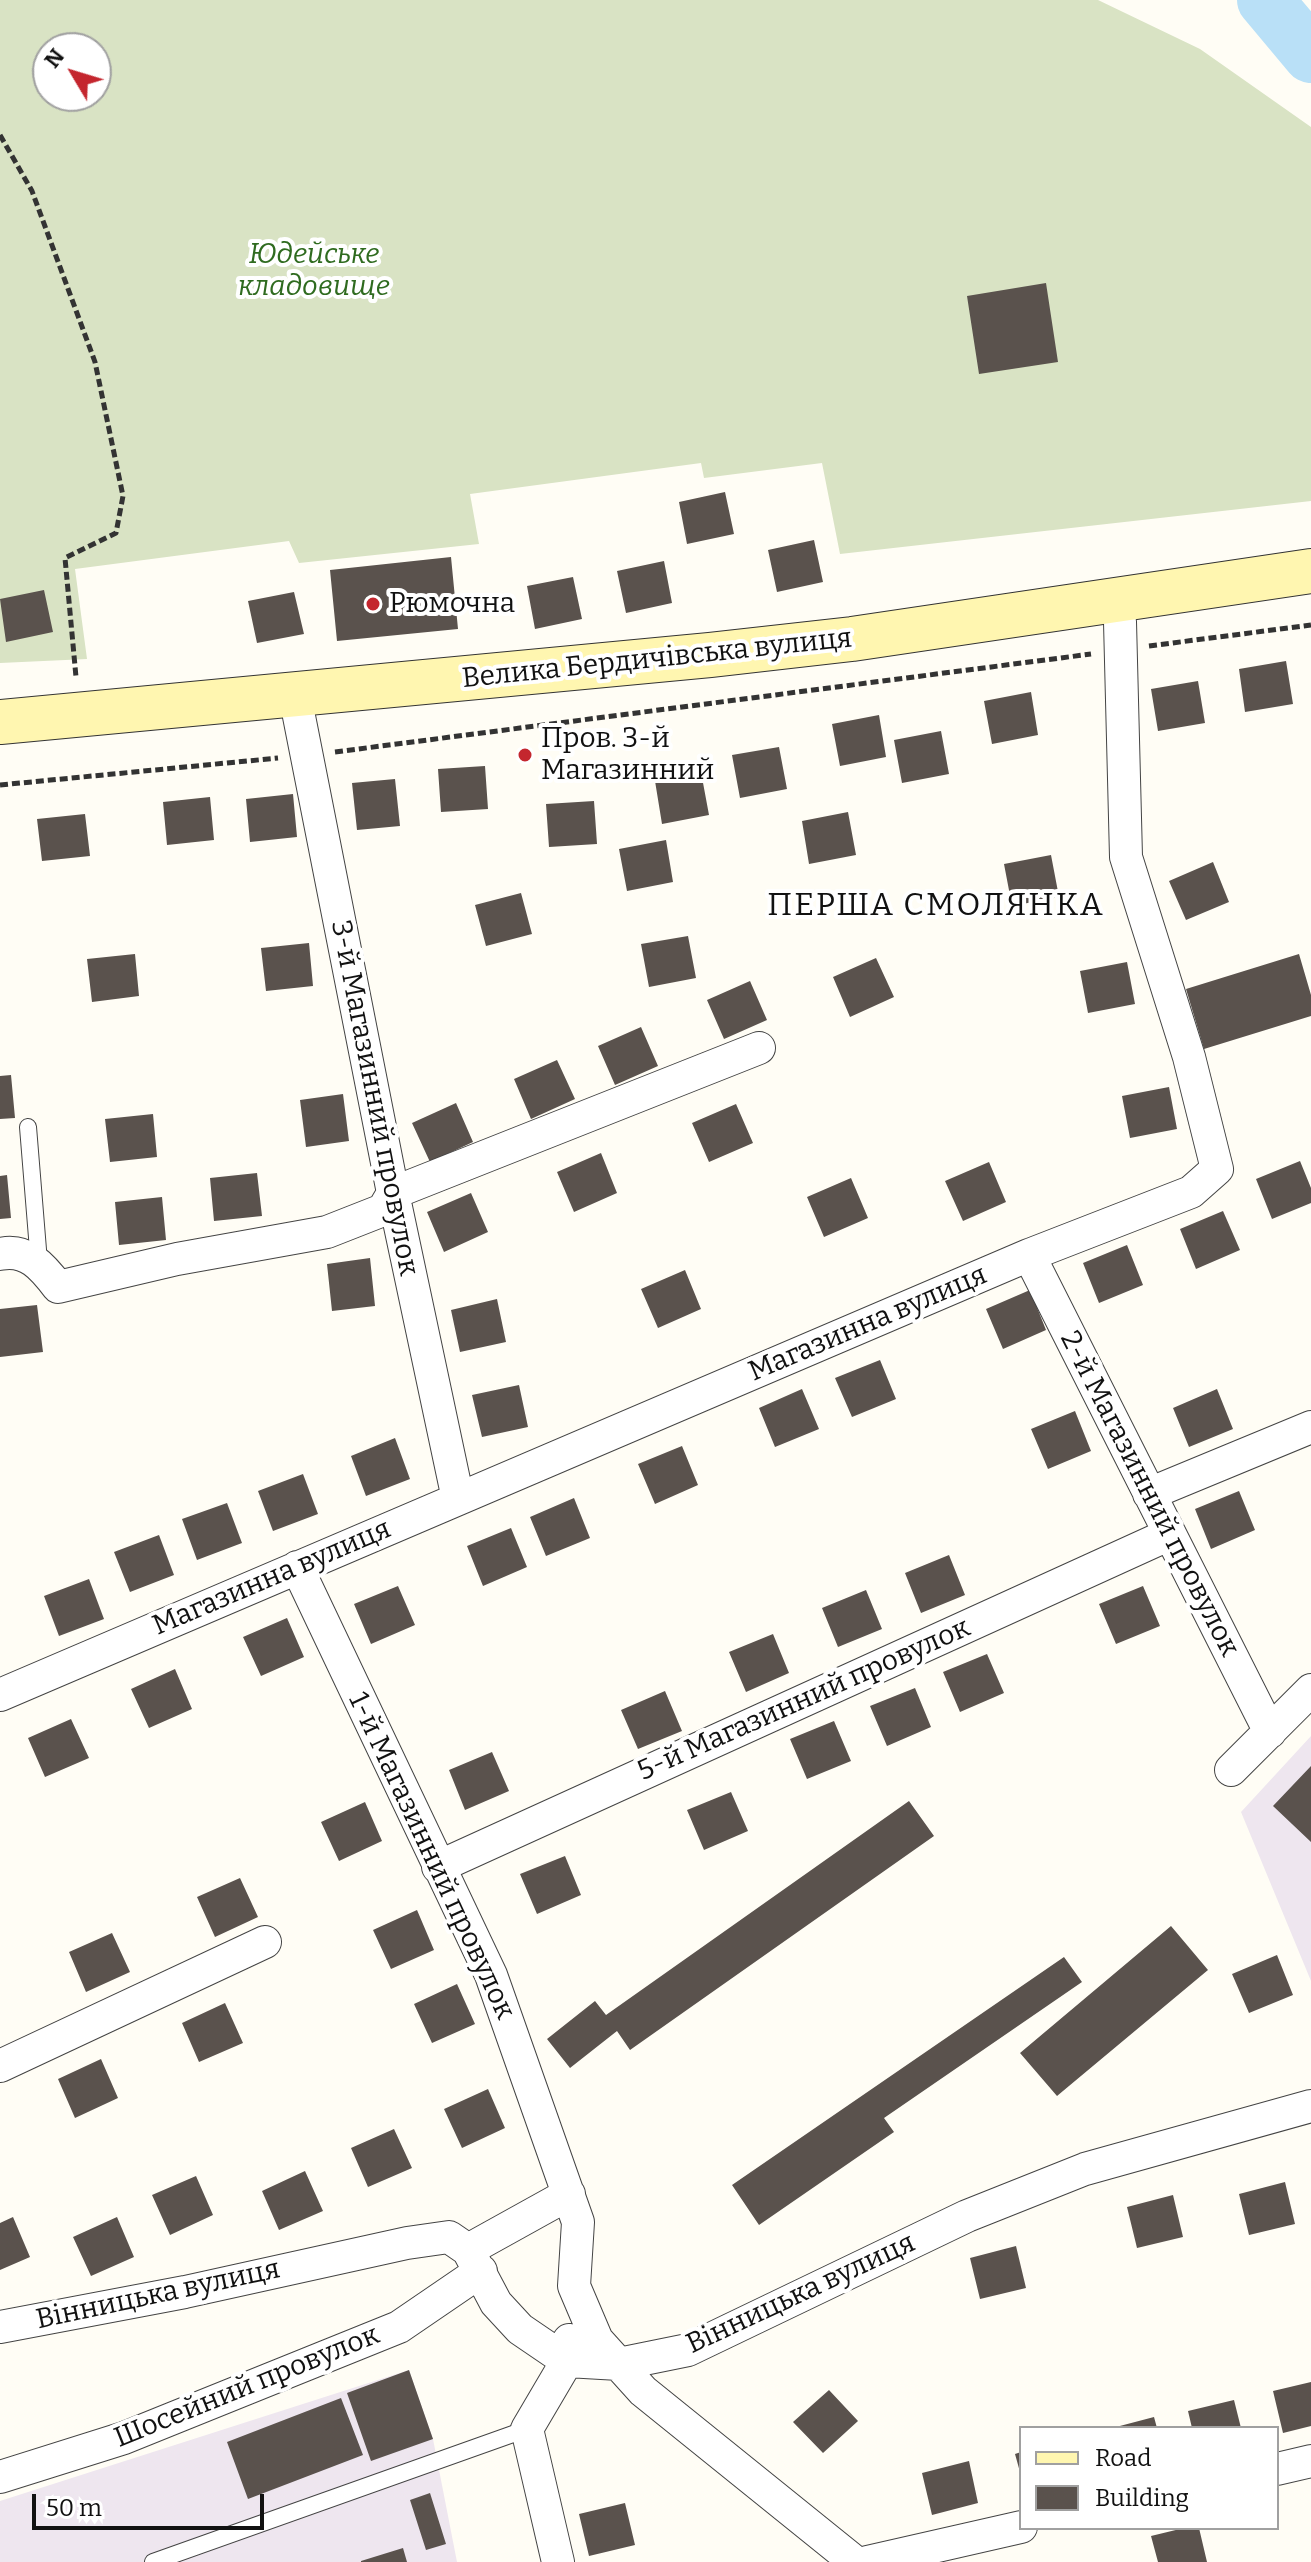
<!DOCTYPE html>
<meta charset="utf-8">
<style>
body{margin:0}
#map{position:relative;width:1311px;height:2562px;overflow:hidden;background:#fffdf5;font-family:Bitter,serif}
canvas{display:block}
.legend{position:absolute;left:1019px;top:2426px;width:260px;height:104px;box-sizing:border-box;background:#fff;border:2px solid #a0a0a0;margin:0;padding:10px 14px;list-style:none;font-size:24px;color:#111}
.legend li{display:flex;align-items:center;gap:16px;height:40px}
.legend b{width:40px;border:2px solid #a0a0a0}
.north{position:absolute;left:32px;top:32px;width:80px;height:80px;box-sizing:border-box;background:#fff;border:2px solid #a0a0a0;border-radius:50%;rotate:308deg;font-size:22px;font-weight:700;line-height:32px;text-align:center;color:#111}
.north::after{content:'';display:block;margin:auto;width:28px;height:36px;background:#c4262e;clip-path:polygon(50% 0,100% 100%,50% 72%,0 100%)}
.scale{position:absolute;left:32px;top:2494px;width:232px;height:36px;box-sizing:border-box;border:4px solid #111;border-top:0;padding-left:10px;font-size:24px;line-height:28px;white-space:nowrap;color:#111;-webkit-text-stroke:6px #fff;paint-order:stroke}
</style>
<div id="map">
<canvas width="1311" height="2562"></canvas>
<ul class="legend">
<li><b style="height:10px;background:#fff6b0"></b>Road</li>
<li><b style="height:22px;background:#5a524d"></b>Building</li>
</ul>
<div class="north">N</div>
<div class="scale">50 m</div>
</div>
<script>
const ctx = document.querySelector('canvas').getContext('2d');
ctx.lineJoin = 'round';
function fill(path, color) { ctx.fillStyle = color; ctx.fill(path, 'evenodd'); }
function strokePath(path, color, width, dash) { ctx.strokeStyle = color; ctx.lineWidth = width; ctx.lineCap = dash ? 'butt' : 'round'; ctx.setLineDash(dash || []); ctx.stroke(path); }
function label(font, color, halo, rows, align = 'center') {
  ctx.font = font + ' Bitter,serif'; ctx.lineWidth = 8; ctx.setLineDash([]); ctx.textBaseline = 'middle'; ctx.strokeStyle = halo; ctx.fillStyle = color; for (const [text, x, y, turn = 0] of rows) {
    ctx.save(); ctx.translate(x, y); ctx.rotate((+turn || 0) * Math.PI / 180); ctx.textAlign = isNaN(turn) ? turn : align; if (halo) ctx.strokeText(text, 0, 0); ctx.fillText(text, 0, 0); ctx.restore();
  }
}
const industrial = new Path2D(`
 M1311,1736V1981L1241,1812Z
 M409,2370L433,2439L457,2562H0V2501Z`);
const cemetery = new Path2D(`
 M0,0H1098L1200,49L1311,127V501L840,554L822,463L704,478L701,463L470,494L479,544L299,563L289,541L75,569L87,659L0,663ZM48,48H96V96H48Z`);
const river = new Path2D(`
 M1265,0L1311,55`);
const building = new Path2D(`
 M1046,283L1058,362L979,374L967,296Z
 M725,492L734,534L687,544L679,502Z
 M814,540L823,582L777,592L768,550Z
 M451,557L458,629L337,641L330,570Z
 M664,561L672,603L626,613L617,571Z
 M573,577L582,619L535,629L527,586Z
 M44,590L53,632L6,642L0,599Z
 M294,592L304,634L257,643L248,601Z
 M1286,661L1293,704L1245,712L1239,669Z
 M1198,681L1205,723L1158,731L1151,689Z
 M1031,692L1038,735L992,744L984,701Z
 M879,715L886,757L840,766L832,724Z
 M941,731L949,774L902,783L894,740Z
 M779,747L787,789L740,798L732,755Z
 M485,766L488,809L441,812L438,769Z
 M701,772L709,815L662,824L655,781Z
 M395,779L400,826L357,830L352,783Z
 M293,794L297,837L250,842L246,799Z
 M210,797L214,840L167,845L163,802Z
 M594,801L597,844L549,847L546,804Z
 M848,812L856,855L809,864L802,821Z
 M85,814L90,856L42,861L37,819Z
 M666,840L673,882L627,891L619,849Z
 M1051,855L1059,897L1012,906L1004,864Z
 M1213,862L1229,902L1186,920L1169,881Z
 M521,893L532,934L486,946L475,905Z
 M688,936L696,978L649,987L641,944Z
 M309,943L313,986L266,991L261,948Z
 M135,954L139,996L92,1002L87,959Z
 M1299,954L1311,995V1016L1204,1049L1186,989Z
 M876,958L894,997L850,1017L833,977Z
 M1127,962L1135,1004L1088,1013L1080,971Z
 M750,981L767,1020L724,1039L707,1000Z
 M641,1027L658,1066L615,1085L598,1046Z
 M557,1060L575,1099L531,1119L514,1079Z
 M11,1075L15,1118L0,1119V1076Z
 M1169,1087L1177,1129L1130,1138L1122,1096Z
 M343,1094L349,1141L306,1147L300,1100Z
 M456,1103L473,1142L430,1162L412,1123Z
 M736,1104L753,1143L709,1162L692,1123Z
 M153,1114L157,1157L110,1162L105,1119Z
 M601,1153L617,1193L574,1212L557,1172Z
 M1300,1161L1311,1188V1203L1272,1219L1256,1179Z
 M989,1162L1006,1202L963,1221L945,1181Z
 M257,1173L262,1216L214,1221L210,1178Z
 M7,1175L11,1218L0,1219V1176Z
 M851,1178L868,1218L824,1237L807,1197Z
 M471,1193L488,1232L444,1252L427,1212Z
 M162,1197L166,1240L119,1245L115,1202Z
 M1223,1211L1240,1250L1196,1269L1180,1229Z
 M1127,1245L1143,1285L1099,1303L1083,1263Z
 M370,1258L375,1306L332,1311L327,1264Z
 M685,1270L701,1309L658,1328L641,1289Z
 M1030,1290L1046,1330L1003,1349L986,1309Z
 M497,1299L506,1342L460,1352L451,1310Z
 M37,1305L43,1352L0,1357V1309Z
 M880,1360L896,1399L852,1417L835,1378Z
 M519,1385L528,1427L482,1437L472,1395Z
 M802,1389L819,1429L775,1447L759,1408Z
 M1217,1389L1233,1429L1189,1447L1173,1408Z
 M1075,1411L1091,1451L1048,1469L1031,1429Z
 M395,1438L410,1479L366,1496L351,1456Z
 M682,1446L698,1485L655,1504L638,1464Z
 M303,1474L318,1514L273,1531L258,1491Z
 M1239,1491L1255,1530L1211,1549L1195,1509Z
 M574,1498L590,1538L546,1556L530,1517Z
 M227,1503L242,1543L197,1560L182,1519Z
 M511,1528L527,1567L483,1586L467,1546Z
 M159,1535L174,1575L130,1592L114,1552Z
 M949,1555L965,1595L921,1613L905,1573Z
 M89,1579L104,1619L59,1636L44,1596Z
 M398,1586L415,1625L371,1644L354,1604Z
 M1143,1586L1160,1626L1116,1644L1099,1604Z
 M866,1590L882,1629L838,1647L822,1608Z
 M287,1618L304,1657L261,1676L243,1637Z
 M773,1634L789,1673L746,1692L729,1652Z
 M987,1654L1004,1693L960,1712L943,1672Z
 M175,1669L192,1709L149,1728L131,1689Z
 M915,1688L931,1727L887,1746L870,1706Z
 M665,1691L682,1731L638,1749L621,1710Z
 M71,1719L89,1758L45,1777L28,1738Z
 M834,1721L851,1761L807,1779L790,1739Z
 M492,1752L509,1791L465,1810L449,1770Z
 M1311,1766V1842L1273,1806Z
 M731,1792L748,1831L704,1850L687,1810Z
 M909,1801L934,1836L630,2050L617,2031L570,2068L547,2039L595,2001L606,2015Z
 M365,1802L382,1841L339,1861L321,1822Z
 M565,1856L581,1895L537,1914L520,1874Z
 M240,1878L258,1917L215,1937L197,1897Z
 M417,1910L434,1950L391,1969L373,1930Z
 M1171,1926L1208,1970L1057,2096L1020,2053Z
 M112,1933L130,1972L86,1992L69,1952Z
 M1277,1955L1293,1995L1249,2013L1232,1974Z
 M1064,1957L1082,1982L884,2118L894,2132L759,2225L732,2185Z
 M457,1984L475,2024L432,2043L414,2004Z
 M225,2003L243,2043L199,2062L182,2023Z
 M101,2059L118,2098L75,2118L58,2079Z
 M488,2089L505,2128L462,2148L444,2109Z
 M394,2129L412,2168L368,2187L351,2148Z
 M305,2171L323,2211L279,2230L262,2191Z
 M196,2176L213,2215L170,2235L152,2195Z
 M1285,2182L1295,2224L1249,2235L1239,2194Z
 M1173,2195L1183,2237L1137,2248L1127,2207Z
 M13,2217L30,2257L0,2270V2223Z
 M117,2217L134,2257L91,2276L73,2237Z
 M1016,2246L1026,2288L980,2299L970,2258Z
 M409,2370L433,2439L371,2461L347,2393Z
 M1311,2382V2426L1283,2433L1273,2391Z
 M829,2390L858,2421L823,2453L793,2422Z
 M341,2398L363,2455L248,2499L227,2442Z
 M1234,2400L1241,2428H1192L1188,2411Z
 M1154,2417L1157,2428H1116V2427Z
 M1021,2452V2472H1020L1015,2454Z
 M969,2461L978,2503L932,2515L922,2473Z
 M430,2493L446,2544L426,2550L410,2500Z
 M625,2503L635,2545L589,2556L579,2514Z
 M1184,2528H1199L1207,2562H1158L1151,2536Z
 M403,2548L407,2562H361V2561Z`);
const path = new Path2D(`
 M0,135L32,191L95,362L123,496L116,533L65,558L76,677
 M1149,646L1311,625
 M335,752L1091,654
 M0,785L278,758`);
const service = new Path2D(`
 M28,1127L39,1262
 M153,2562L527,2429`);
const minor = new Path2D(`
 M295,696L393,1193L458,1499
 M0,1254C27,1248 43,1267 58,1287L177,1259L327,1232L383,1210L393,1193L759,1048
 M1029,1255L1270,1732
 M1149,1494L1311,1427
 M297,1567L491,1975L578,2222L574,2286L597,2340L643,2391L855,2562
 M0,1695L1029,1255L1191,1192L1217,1169L1189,1057L1126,857L1120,622
 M1231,1770L1311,1690
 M438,1867L1170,1534
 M0,2066L265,1942
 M468,2250L569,2194
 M0,2327L185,2292L407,2243L449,2237L468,2250L496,2303L520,2329L567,2361L619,2364L688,2350L967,2216L1085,2169L1311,2106
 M1277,2469L1311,2461
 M0,2477L124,2438L399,2327L481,2271
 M558,2562L527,2429L567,2361L569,2340
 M867,2562L1021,2527`);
const secondary = new Path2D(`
 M0,722L710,655L852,639L1311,571`);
const markers = [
 [373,604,8,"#c4262e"],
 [525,755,8,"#c4262e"]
];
const parkNames = [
 ["Юдейське",314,255],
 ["кладовище",314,287]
];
const poiNames = [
 ["Рюмочна",389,604],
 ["Пров. 3-й",541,739],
 ["Магазинний",541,771]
];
const streetNames = [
 ["Велика Бердичівська вулиця",657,659,-6],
 ["3-й Магазинний провулок",374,1098,79],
 ["Магазинна вулиця",868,1324,-23],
 ["2-й Магазинний провулок",1149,1494,63],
 ["Магазинна вулиця",272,1578,-23],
 ["5-й Магазинний провулок",804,1700,-24],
 ["1-й Магазинний провулок",431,1856,65],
 ["Вінницька вулиця",801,2294,-25],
 ["Вінницька вулиця",158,2295,-12],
 ["Шосейний провулок",247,2387,-22]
];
const quarterNames = [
 ["ПЕРША СМОЛЯНКА",936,906]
];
fill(industrial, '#eee6ef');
fill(cemetery, '#d9e3c4');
strokePath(river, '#b9e0f7', 56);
fill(building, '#5a524d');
strokePath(service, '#444', 18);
strokePath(minor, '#444', 34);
strokePath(secondary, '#333', 46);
strokePath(path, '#333', 5, [8, 4]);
strokePath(service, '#fff', 16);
strokePath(minor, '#fff', 32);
strokePath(secondary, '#fff6b0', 44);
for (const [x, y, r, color] of markers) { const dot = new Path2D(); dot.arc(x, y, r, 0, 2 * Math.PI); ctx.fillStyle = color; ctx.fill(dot); strokePath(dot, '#fff', 3); }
label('italic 28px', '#2f6b1f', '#fff', parkNames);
label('28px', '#111', '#fff', poiNames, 'left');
label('28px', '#111', '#fff', streetNames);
ctx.letterSpacing = '2px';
label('32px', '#111', '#fff', quarterNames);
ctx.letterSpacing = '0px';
</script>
